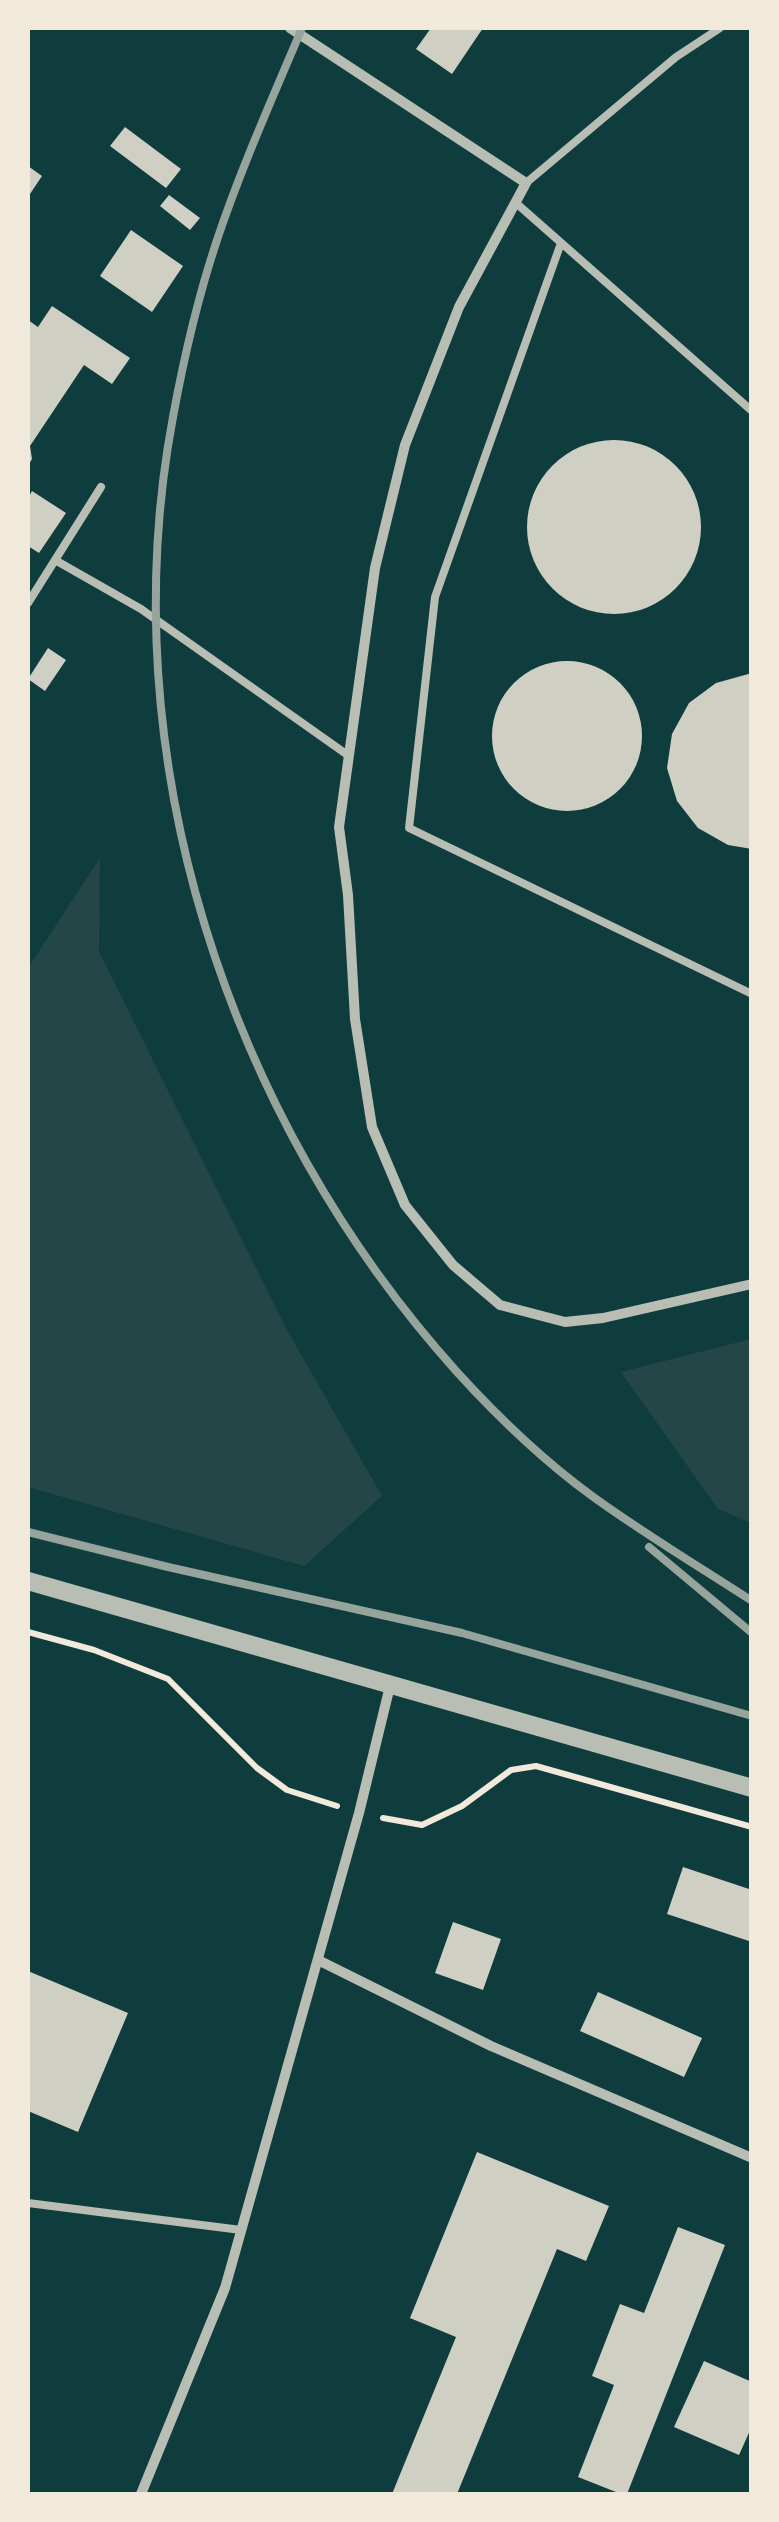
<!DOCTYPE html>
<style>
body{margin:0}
#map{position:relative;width:779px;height:2522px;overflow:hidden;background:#0f3d3e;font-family:Overpass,sans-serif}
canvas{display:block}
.frame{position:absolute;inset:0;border:30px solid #f1e9da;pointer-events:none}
</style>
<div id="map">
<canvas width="779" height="2522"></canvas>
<div class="frame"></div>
</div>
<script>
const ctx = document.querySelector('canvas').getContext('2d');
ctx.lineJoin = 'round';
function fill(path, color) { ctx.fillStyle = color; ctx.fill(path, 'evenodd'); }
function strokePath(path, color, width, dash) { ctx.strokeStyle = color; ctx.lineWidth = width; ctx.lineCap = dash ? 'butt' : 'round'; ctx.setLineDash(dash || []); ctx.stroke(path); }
const green = new Path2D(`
 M100,858L99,952L287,1330L382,1496L304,1566L28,1487V968Z
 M751,1339H752L751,1523L718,1509L621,1372Z`);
const building = new Path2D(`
 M431,28H483L452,74L416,49Z
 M125,127L181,169L166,188L110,146Z
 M28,166L42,176L28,197Z
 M169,195L200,218L190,230L160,206Z
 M131,230L183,266L152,312L100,276Z
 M52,306L130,358L112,384L84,365L30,446L32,459L28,466V320L38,327Z
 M527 527a87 87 0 1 1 174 0a87 87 0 1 1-174 0Z
 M32,491L66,513L39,553L28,546V498Z
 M48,648L66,660L45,691L28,679Z
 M492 736a75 75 0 1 1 150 0a75 75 0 1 1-150 0Z
 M752,673V849L728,845L698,828L677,801L667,768L672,734L689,703L716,683Z
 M683,1867L752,1890V1942L667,1914Z
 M453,1922L501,1939L483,1990L435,1973Z
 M28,1971L128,2013L78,2132L28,2111Z
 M598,1992L702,2038L684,2077L580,2031Z
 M477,2152L609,2206L586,2261L557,2249L457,2494H392L456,2337L410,2318Z
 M678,2227L725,2245L627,2494H621L578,2477L614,2385L592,2376L620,2304L644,2313Z
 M704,2361L752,2382V2426L739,2455L674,2427Z`);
const path = new Path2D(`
 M28,1632L94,1650L168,1679L257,1768L287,1790L337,1806
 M383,1818L422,1825L462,1806L511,1770L536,1766L752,1827`);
const service = new Path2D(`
 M526,183L676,57L720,28
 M516,203L752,411
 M561,243L435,597L409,828L752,994
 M55,560L141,609L349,756
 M28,603L101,487
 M28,2203L241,2230`);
const minor = new Path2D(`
 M290,28L526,183L459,307L405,445L375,568L339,827L348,895L355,1019L372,1127L405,1205L453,1265L500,1305L565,1322L603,1318L752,1284
 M318,1960L491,2046L752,2158
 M141,2494L225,2288L359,1813L390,1686`);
const tertiary = new Path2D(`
 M28,1581L752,1788`);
const rail = new Path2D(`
 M302,28C273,97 241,168 217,240C198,297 184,357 173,417C109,756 228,1118 457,1372C497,1416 544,1461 592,1496C643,1533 698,1566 752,1601
 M28,1532L168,1567L462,1633L752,1716
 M649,1547L752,1633`);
fill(green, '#244646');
fill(building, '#cfcfc3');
strokePath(path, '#f1e9da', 6);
strokePath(service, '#b8beb3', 8);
strokePath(minor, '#b8beb3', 10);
strokePath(tertiary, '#b8beb3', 18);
strokePath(rail, '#97a49c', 8);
</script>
